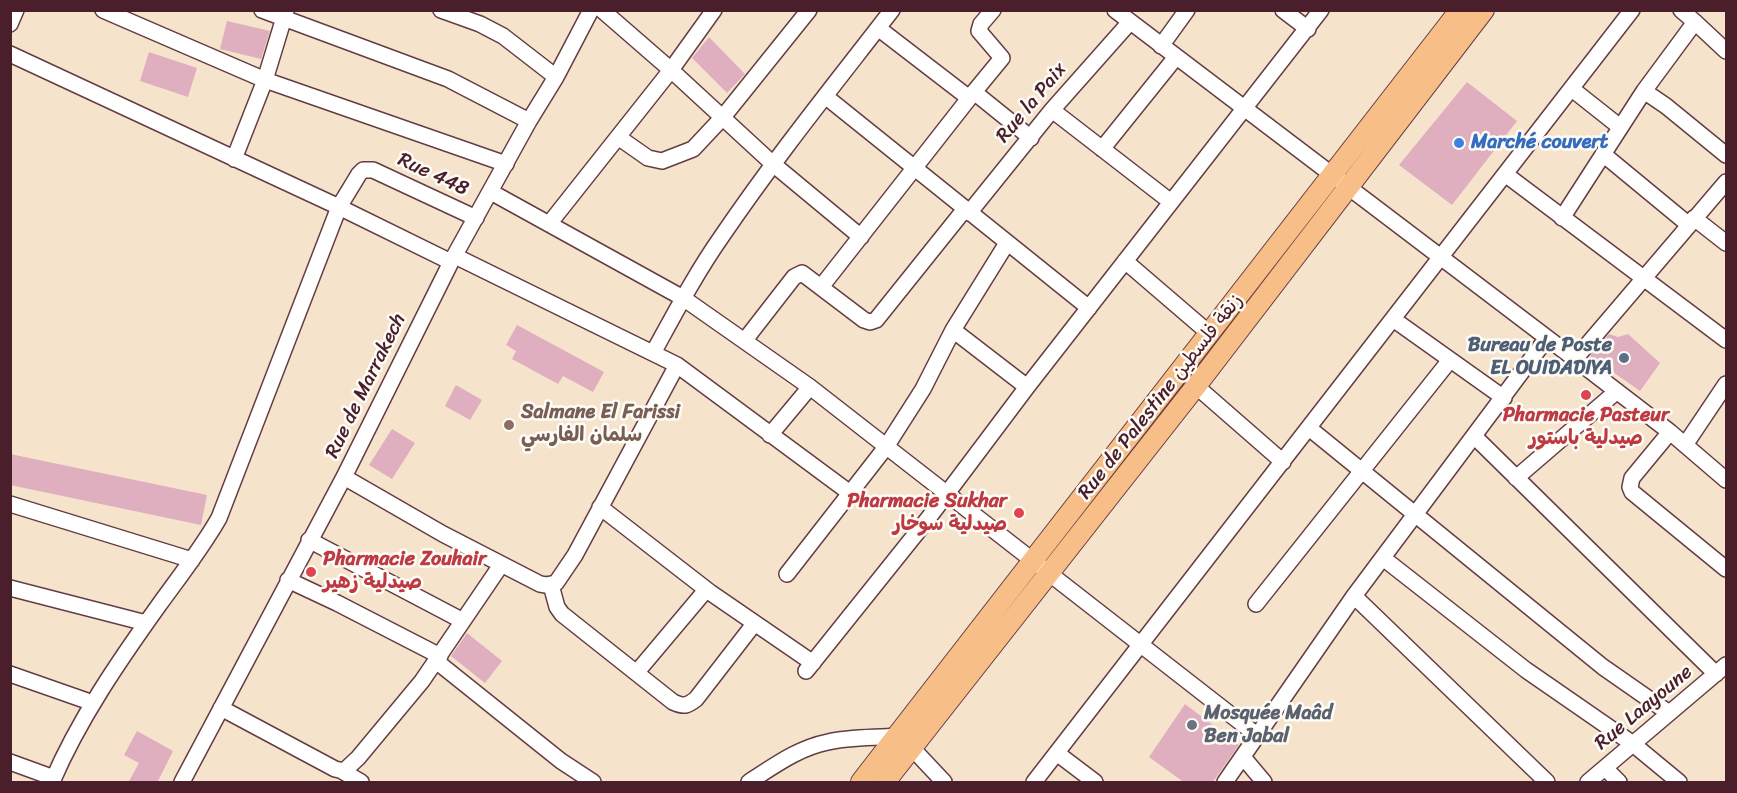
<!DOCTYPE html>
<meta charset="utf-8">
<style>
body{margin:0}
#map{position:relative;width:1737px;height:793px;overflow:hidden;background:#f6e3cc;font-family:Sriracha,sans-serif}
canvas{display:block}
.frame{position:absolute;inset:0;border:12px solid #4a1f2b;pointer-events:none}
</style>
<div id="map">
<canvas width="1737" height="793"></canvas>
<div class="frame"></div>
</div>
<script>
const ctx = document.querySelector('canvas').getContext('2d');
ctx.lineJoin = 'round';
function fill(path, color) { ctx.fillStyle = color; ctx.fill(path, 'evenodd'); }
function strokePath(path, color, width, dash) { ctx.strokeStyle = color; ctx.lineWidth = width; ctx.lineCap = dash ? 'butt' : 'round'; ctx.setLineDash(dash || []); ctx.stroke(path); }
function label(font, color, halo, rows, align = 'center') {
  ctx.font = font + ' Sriracha,"Playpen Sans Arabic",sans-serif'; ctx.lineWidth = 5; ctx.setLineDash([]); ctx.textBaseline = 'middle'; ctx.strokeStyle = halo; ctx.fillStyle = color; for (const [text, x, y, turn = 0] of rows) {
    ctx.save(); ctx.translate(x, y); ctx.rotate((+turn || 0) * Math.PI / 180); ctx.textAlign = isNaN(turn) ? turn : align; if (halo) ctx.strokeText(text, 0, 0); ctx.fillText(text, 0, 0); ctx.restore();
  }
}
const building = new Path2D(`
 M227,21L270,31L261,59L220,49Z
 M709,37L745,74L727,93L692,58Z
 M149,52L197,68L188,97L140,81Z
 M1467,82L1517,121L1452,205L1399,165Z
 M517,325L604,372L593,392L563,376L558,384L512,359L516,351L506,345Z
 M1609,334L1618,337L1628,334L1660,363L1640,391L1590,356Z
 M456,385L482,400L470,420L445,406Z
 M392,429L415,443L392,479L369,465Z
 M10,454L207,495L201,525L10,485Z
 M467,633L502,661L485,683L451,656Z
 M1185,704L1239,745L1212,783H1185L1149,757Z
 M137,731L173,751L157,783H128L139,763L124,755Z`);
const minor = new Path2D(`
 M103,10L265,80L506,164
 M262,10L448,79L529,121
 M441,10L480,24L503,36L556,77
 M602,10L671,70L773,164L861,237
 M1115,10L1575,359L1670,432L1726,480
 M1283,10L1308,29
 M1681,10L1695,22
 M10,24L16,10
 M878,28L969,98
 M1161,46L1187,10
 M10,54L339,207L451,262
 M1572,89L1620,127
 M1644,91L1695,22L1726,51
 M974,92L1002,58L979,31L981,24L993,10
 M825,96L1089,308
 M1052,110L1171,202
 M618,137L648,158L662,161L693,149L723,117L809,10
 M1102,149L1176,57
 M1603,154L1689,225
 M234,159L265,80L286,11
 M1505,174L1726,340
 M491,192L683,298L810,387L1258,736
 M969,213L1052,110L1130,22
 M1562,218L1644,91L1666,106L1726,155
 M1694,218L1726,243
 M549,224L671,70L714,10
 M455,256L677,365L850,493
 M1125,261L1210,334
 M821,287L974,92L1031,138
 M1393,319L1504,398
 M953,330L1027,387
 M745,340L794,277L802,273L864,320L870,322L876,320L965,209
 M653,353C675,313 696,273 722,236C775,158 834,85 892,10
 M1575,359L1726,182
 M1196,386L1283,462
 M1309,428L1603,667L1669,713
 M1670,432L1632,478L1630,487L1632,492L1726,569
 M770,435L810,387
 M1475,437L1716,674
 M1685,445L1726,384
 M344,477L443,534L540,584L546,585L556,583L575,555L677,365
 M1516,478L1616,392
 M10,504L192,560
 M600,507L711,593L813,663
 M309,540L463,621
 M1383,558L1526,670L1633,744L1679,782
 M787,574L886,447L923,389L953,330L1007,243
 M288,580L337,603L440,656
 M551,585L557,607L562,614L673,702C684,707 687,706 696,699L754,624
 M10,588L146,623
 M1354,596L1547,782
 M1256,604L1450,360
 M436,661L561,761L593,782
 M806,671L927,520L1027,387L1321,10
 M637,672L706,590
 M10,674L93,703
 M221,708L335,769L344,771L358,758L422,681L501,565
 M1058,754L1095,782
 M1243,757L1264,782
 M10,762L54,778
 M1605,768L1619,782
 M342,771L361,782
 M52,782C79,719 119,661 159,605C180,576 202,548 219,518L339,207L359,174L363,170H373L476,218
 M182,782L344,477L451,262L529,121L556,77L591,10
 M749,782C774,766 798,748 828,742C850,737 874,738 897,736L912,748L944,782
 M1034,782L1632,10
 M1225,782L1354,596L1547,338
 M1588,782L1726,665`);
const major = new Path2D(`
 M861,782L1460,10
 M885,782L1196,386L1484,10`);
const markers = [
 [1459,143,6,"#3f7fe0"],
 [1624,358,6,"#5c6f8a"],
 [1586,395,6,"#e0444e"],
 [509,425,6,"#8d6e63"],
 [1019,513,6,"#e0444e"],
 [311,572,6,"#e0444e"],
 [1192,725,6,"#6b7280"]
];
const streetNames = [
 ["Rue la Paix",1032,103,-50],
 ["Rue 448",433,175,25],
 ["Rue de Marrakech",366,386,-64],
 ["Rue de Palestine زنقة فلسطين",1161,397,-52],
 ["Rue Laayoune",1644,708,-40]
];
const shopNames = [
 ["Marché couvert",1471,143]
];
const serviceNames = [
 ["Bureau de Poste",1612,346],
 ["EL OUIDADIYA",1612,369]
];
const educationNames = [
 ["Salmane El Farissi",521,413],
 ["سلمان الفارسي",521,436]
];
const healthNames = [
 ["Pharmacie Pasteur",1586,416],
 ["صيدلية باستور",1586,439],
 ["Pharmacie Sukhar",1007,502,"right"],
 ["صيدلية سوخار",1007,525,"right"],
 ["Pharmacie Zouhair",323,560,"left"],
 ["صيدلية زهير",323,583,"left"]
];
const worshipNames = [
 ["Mosquée Maâd",1204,714],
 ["Ben Jabal",1204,737]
];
fill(building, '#dfafbf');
strokePath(minor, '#643c43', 18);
strokePath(major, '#643c43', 22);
strokePath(minor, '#fff', 15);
strokePath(major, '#f7be87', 20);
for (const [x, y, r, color] of markers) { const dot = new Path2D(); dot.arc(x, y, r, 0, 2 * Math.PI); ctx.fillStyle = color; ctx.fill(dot); strokePath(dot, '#fdfcf7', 2); }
label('20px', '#4a1f2b', '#fdfcf7', streetNames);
label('bold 20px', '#366cbe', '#fdfcf7', shopNames, 'left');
label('bold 20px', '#4e5e75', '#fdfcf7', serviceNames, 'right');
label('bold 20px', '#785e54', '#fdfcf7', educationNames, 'left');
label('bold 20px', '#be3a42', '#fdfcf7', healthNames);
label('bold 20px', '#5b616d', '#fdfcf7', worshipNames, 'left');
</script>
